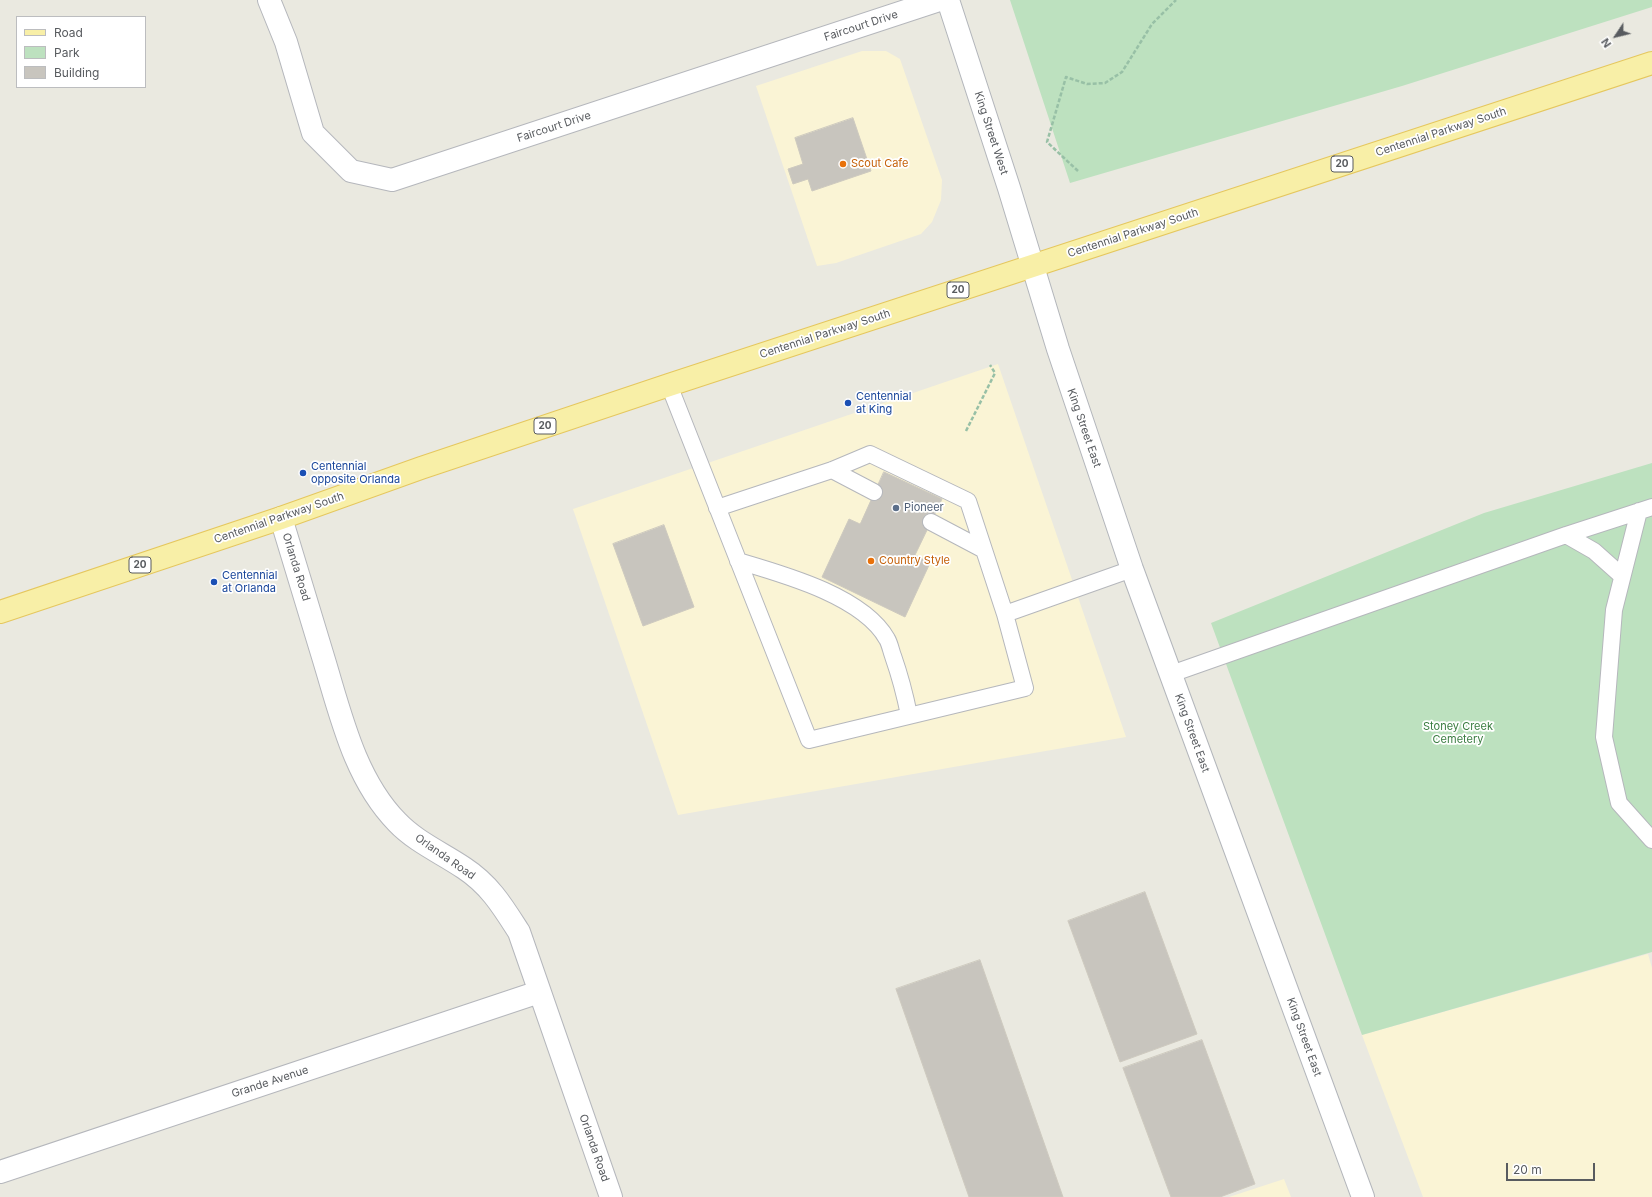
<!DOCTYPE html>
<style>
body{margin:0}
#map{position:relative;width:1652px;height:1197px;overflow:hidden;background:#eae9e0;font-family:Inter,sans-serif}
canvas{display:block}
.legend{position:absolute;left:16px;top:16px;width:130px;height:72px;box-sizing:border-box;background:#fff;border:1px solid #bcbdbf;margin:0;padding:5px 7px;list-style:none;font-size:12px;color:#585b5f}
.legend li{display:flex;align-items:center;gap:8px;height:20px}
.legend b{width:20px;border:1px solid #bcbdbf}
.north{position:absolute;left:1596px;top:16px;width:40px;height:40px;-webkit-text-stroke:3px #fff;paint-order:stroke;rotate:235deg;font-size:11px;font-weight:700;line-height:16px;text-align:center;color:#585b5f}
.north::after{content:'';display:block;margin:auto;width:14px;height:18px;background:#585b5f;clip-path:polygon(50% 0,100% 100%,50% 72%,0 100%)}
.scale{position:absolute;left:1506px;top:1163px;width:89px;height:18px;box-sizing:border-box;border:2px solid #585b5f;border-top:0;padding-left:5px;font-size:12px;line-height:14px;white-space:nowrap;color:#585b5f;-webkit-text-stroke:3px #fff;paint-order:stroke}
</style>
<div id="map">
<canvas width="1652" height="1197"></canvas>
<ul class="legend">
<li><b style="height:5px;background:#f8efa7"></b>Road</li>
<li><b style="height:11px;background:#bde1bf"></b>Park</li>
<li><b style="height:11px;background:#c8c5be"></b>Building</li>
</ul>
<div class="north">N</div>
<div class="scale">20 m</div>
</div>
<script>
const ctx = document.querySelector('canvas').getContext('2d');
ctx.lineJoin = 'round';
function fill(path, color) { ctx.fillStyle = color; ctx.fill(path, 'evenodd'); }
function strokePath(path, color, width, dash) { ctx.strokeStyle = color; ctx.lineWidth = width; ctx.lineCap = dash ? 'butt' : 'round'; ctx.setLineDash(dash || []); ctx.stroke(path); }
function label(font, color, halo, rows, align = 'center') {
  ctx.font = font + ' Inter,sans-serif'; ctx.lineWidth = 3.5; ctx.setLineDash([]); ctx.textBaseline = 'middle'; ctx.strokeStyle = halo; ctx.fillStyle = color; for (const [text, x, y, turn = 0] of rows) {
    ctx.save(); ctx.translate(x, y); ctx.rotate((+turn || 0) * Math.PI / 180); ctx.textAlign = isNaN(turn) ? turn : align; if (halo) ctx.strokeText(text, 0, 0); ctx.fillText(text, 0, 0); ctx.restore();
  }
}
const commercial = new Path2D(`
 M862,51H886L900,59L942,180L941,200L932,222L921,234L836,263L817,266L756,86Z
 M998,364L1126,737L678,815L573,509Z
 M1648,954L1652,968V1197H1423L1362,1035Z
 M1284,1179L1291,1197H1229Z`);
const green = new Path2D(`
 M1010,0H1652V7L1402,86L1070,183Z
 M1652,463V952L1362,1035L1211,623L1484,513Z`);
const building = new Path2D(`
 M853,118L871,171L812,191L808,179L793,184L788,169L803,164L795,138Z
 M884,472L942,499L915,555L930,563L905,617L822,577L849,519L860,524Z
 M664,525L694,607L643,626L613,544Z
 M1145,892L1197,1034L1120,1062L1068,921Z
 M980,960L1063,1197H969L896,989Z
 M1202,1040L1255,1184L1220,1197H1171L1123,1068Z`);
const path = new Path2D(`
 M1078,171L1047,142L1066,77L1087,84L1105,83L1122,72L1152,24L1176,0
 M966,431L995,373L990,365`);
const lane = new Path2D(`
 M669,385L809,740L1025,688L1005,614L968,501L870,454L832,470L717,508
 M832,470L874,492
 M1639,511L1614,610L1604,737L1619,803L1652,840
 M931,522L984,550
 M1566,535L1594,551L1622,576
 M738,561C782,574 863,596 887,639C890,644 891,651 893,656C900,676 905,695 909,715
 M1005,614L1132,569
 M1171,674L1566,535L1652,507`);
const street = new Path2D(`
 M269,0L286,42L313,133L351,171L392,180L939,0
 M281,518C296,566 310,613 324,660C341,716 355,779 397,822C416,842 442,853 464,868C490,885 503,907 519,932L611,1197
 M0,1172L539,992`);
const secondary = new Path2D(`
 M948,0L1009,188L1058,349L1132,569L1363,1197`);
const primary = new Path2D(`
 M0,612L281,518L421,468L669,385L1652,63`);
const markers = [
 [843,164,4,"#e8710a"],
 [848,403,4,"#1a4fb4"],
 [303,473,4,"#1a4fb4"],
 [896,508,4,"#5c6f8a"],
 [871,561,4,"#e8710a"],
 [214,582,4,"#1a4fb4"]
];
const shields = [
 [1342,164,22],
 [958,290,22],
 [545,426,22],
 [140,565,22]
];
const shieldNames = [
 ["20",1342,164],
 ["20",958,290],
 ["20",545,426],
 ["20",140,565]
];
const streetNames = [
 ["Faircourt Drive",861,26,-18],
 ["Faircourt Drive",554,127,-18],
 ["Centennial Parkway South",1441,132,-18],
 ["King Street West",991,133,72],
 ["Centennial Parkway South",1133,233,-18],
 ["Centennial Parkway South",825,334,-18],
 ["King Street East",1084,428,71],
 ["Centennial Parkway South",279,518,-19],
 ["Orlanda Road",296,567,73],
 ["King Street East",1192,733,70],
 ["Orlanda Road",445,857,35],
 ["King Street East",1304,1037,70],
 ["Grande Avenue",270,1082,-18],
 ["Orlanda Road",594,1148,71]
];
const foodNames = [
 ["Scout Cafe",851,164],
 ["Country Style",879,561]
];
const transitNames = [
 ["Centennial",856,397],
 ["at King",856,410],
 ["Centennial",311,467],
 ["opposite Orlanda",311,480],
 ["Centennial",222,576],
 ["at Orlanda",222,589]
];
const serviceNames = [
 ["Pioneer",904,508]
];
const parkNames = [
 ["Stoney Creek",1458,727],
 ["Cemetery",1458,740]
];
fill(commercial, '#faf4d5');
fill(green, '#bde1bf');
fill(building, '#c8c5be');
strokePath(building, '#cecabf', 1);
strokePath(lane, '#b5b7bc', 18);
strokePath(street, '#b5b7bc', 24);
strokePath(secondary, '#b3b6bb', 24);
strokePath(primary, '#e5c75e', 24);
strokePath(path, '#98c0a6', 2.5, [4, 2]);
strokePath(lane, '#fff', 16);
strokePath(street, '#fff', 22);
strokePath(secondary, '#fff', 22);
strokePath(primary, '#f8efa7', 22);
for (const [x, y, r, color] of markers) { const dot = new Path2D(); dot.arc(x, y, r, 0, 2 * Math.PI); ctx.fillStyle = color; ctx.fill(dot); strokePath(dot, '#fff', 1.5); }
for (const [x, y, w] of shields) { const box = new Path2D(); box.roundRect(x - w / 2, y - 8, w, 16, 3); ctx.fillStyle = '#fff'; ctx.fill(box); strokePath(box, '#585b5f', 1); }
label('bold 10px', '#585b5f', null, shieldNames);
label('11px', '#585b5f', '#fff', streetNames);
label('11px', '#c56008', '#fff', foodNames, 'left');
label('11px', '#164399', '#fff', transitNames, 'left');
label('11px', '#4e5e75', '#fff', serviceNames, 'left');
label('11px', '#3a7d41', '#fff', parkNames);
</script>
